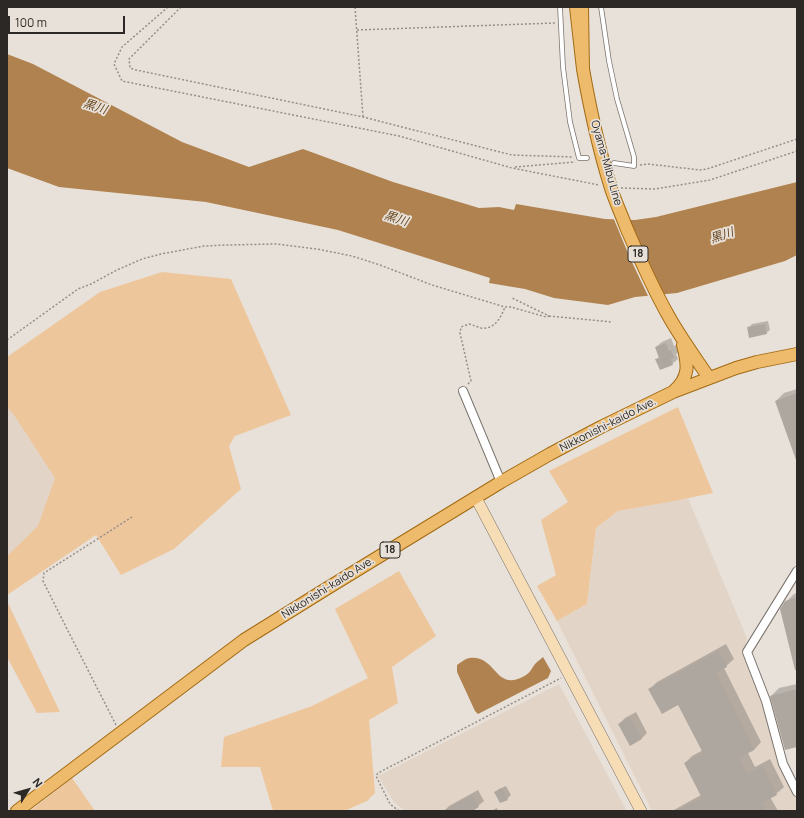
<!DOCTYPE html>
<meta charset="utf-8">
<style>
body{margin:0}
#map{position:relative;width:804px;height:818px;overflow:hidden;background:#e8e1d9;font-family:Manrope,sans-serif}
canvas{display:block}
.frame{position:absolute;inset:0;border:8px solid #2b2825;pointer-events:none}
.north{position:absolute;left:8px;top:770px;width:40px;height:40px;-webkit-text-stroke:3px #e8e1d9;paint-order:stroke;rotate:53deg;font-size:11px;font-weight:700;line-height:16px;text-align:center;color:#2b2825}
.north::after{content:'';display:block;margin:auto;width:14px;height:18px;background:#2b2825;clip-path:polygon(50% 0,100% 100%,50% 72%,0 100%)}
.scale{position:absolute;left:8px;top:16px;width:117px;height:18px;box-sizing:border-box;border:2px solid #2b2825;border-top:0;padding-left:5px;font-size:12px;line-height:14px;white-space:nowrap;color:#2b2825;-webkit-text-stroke:3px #e8e1d9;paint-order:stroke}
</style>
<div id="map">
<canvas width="804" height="818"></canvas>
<div class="frame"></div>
<div class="north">N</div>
<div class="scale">100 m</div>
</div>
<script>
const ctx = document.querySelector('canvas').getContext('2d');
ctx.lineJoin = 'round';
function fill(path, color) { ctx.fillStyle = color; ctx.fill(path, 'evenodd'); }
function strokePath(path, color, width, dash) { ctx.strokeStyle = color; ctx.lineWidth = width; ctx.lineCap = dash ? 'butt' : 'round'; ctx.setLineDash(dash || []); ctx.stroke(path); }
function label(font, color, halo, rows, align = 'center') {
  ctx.font = font + ' Manrope,"Noto Sans JP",sans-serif'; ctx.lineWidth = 3.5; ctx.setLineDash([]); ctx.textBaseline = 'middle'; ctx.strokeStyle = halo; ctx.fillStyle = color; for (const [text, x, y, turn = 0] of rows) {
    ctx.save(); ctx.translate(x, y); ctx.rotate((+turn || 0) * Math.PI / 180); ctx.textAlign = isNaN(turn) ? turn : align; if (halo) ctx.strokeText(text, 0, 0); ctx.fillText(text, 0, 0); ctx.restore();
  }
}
const built = new Path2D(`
 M7,374L103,530L7,595Z
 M688,498L747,638L744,651L763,701L769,726L779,765L797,799V811H652L557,621L587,604L596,528L618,511Z
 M559,684L627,811H405L393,801L378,776Z`);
const green = new Path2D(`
 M162,272L231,279L291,415L235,436L229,446L241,489L174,549L121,575L96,535L7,595V556L38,526L55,478L14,415L7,407V357L100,292Z
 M678,407L713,493L674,501L618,511L596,528L587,604L557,621L537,586L556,575L541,520L568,502L549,471Z
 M399,571L436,636L392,667L398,703L369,720L375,793L367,801L344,811H273L260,767H221L224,737L312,706L368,678L335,609Z
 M7,601L60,712L37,713L7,657Z
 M72,778L95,811H30Z`);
const water = new Path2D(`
 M7,54L33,64L182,142L249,167L303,149L393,182L479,208L499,207L514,210L516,204L605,219L635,220L656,217L797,182V255L785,261L677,293L635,297L608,305L554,298L525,289L489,283L490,278L338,230L206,202L59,187L7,168Z
 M543,657L551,671L548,678L478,714L475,711L457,672V665C460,663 466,658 470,658C497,655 495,694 526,675C531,672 532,667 536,663C538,661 541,659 543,657Z`);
const pier = new Path2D(`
 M613,217L628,218L653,275L665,297L649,298L630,258Z`);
const shadow = new Path2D(`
 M768,321L770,330L766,333L748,328L752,324Z
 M671,338L674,346L676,345L679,352L676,354L678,359L672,364L657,359L660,356L656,347L662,342Z
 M797,389V460L776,401L784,393Z
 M797,593V675L781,609L786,602L794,594Z
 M726,644L734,659L724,668L761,742L754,750L748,753L755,767L770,759L784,787L776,794L770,797L778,811H672L701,795L685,763L692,756L703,750L679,704L650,689L657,682Z
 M797,684V746L771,696L779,688Z
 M636,712L647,733L642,738L631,744L619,724L625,718Z
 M506,786L511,795L507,799L496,792L499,789Z
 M478,790L484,801L478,806L470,811H444L449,806Z
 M497,808L498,811H491Z`);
const building = new Path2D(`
 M765,324L767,334L749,338L747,327Z
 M666,343L669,351L671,350L674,358L671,359L673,365L660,370L655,359L659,358L655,347Z
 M797,393V460H796L775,401Z
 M797,597V670H795L780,609L785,601Z
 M718,651L727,667L716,673L754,750L739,758L747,774L762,766L777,795L762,803L766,811H676L702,798L684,763L703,753L678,705L662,714L648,689Z
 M797,689V747L785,750L770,696Z
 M630,717L642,739L630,746L618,724Z
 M502,788L508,800L500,803L494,792Z
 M472,795L479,807L472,811H443Z`);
const path = new Path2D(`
 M168,7L122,47L114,64L122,81L399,136L512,168L599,185
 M181,7L129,59L130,68L136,70L363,117L512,155L573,157
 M355,7L363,117
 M357,30L555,23
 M640,165L648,164L700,170L707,169L797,139
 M515,167L575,162
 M621,188L655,189L710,180L797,151
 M549,316L612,322
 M7,340L78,289L91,284L117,270L142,259L161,254L204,246L227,245L276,244L317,249L352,256L380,265L432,285L505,307H511L546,317L549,316L512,298
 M468,384L471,381L460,333L461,327L469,324C473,325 477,327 481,328C495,330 501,317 505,307
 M116,725L65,625L43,581L44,573L132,517
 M399,811L390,804L376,776L378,773L561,678`);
const lane = new Path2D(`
 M560,7L563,67L570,122L579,158H587
 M601,7L609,61L617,99L634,157V166L614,163`);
const street = new Path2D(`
 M463,391L501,482
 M797,571L747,652L766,701L783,764L797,792`);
const secondary = new Path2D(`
 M476,498L641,811`);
const primary = new Path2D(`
 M576,7L583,69L582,7
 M583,69C590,109 598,146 610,185C614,199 621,213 626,227C639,257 652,287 668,315C680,337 695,357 709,378
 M674,391C690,377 688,364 683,345
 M17,811L244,640L326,589L501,482L550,454L601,427L673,392L736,368L757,362L797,354`);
const shields = [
 [638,254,20],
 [390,550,20]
];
const shieldNames = [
 ["18",638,254],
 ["18",390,550]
];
const streetNames = [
 ["Oyama-Mibu Line",606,163,74],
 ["Nikkonishi-kaido Ave.",608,425,-27],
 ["Nikkonishi-kaido Ave.",328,588,-32]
];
const waterNames = [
 ["黒川",95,107,18],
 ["黒川",396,219,18],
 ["黒川",722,236,-19]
];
fill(built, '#e2d5c8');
fill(green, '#eec69c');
fill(water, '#b0824f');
fill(pier, '#e8e1d9');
fill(shadow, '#0003');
fill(building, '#aea7a0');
strokePath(lane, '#7b746e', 5.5);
strokePath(street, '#7b746e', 10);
strokePath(secondary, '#7b746e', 12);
strokePath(primary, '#a26a13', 14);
strokePath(path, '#948f89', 1.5, [2, 2]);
strokePath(lane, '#fff', 4);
strokePath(street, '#fff', 8);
strokePath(secondary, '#f6ddb6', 11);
strokePath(primary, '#eebb6c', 12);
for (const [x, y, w] of shields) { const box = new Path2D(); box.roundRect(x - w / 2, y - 8, w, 16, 3); ctx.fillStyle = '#e8e1d9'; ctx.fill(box); strokePath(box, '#2b2825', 1); }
label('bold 10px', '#2b2825', null, shieldNames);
label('11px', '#2b2825', '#e8e1d9', streetNames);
label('italic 12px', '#65441c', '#e8e1d9', waterNames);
</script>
